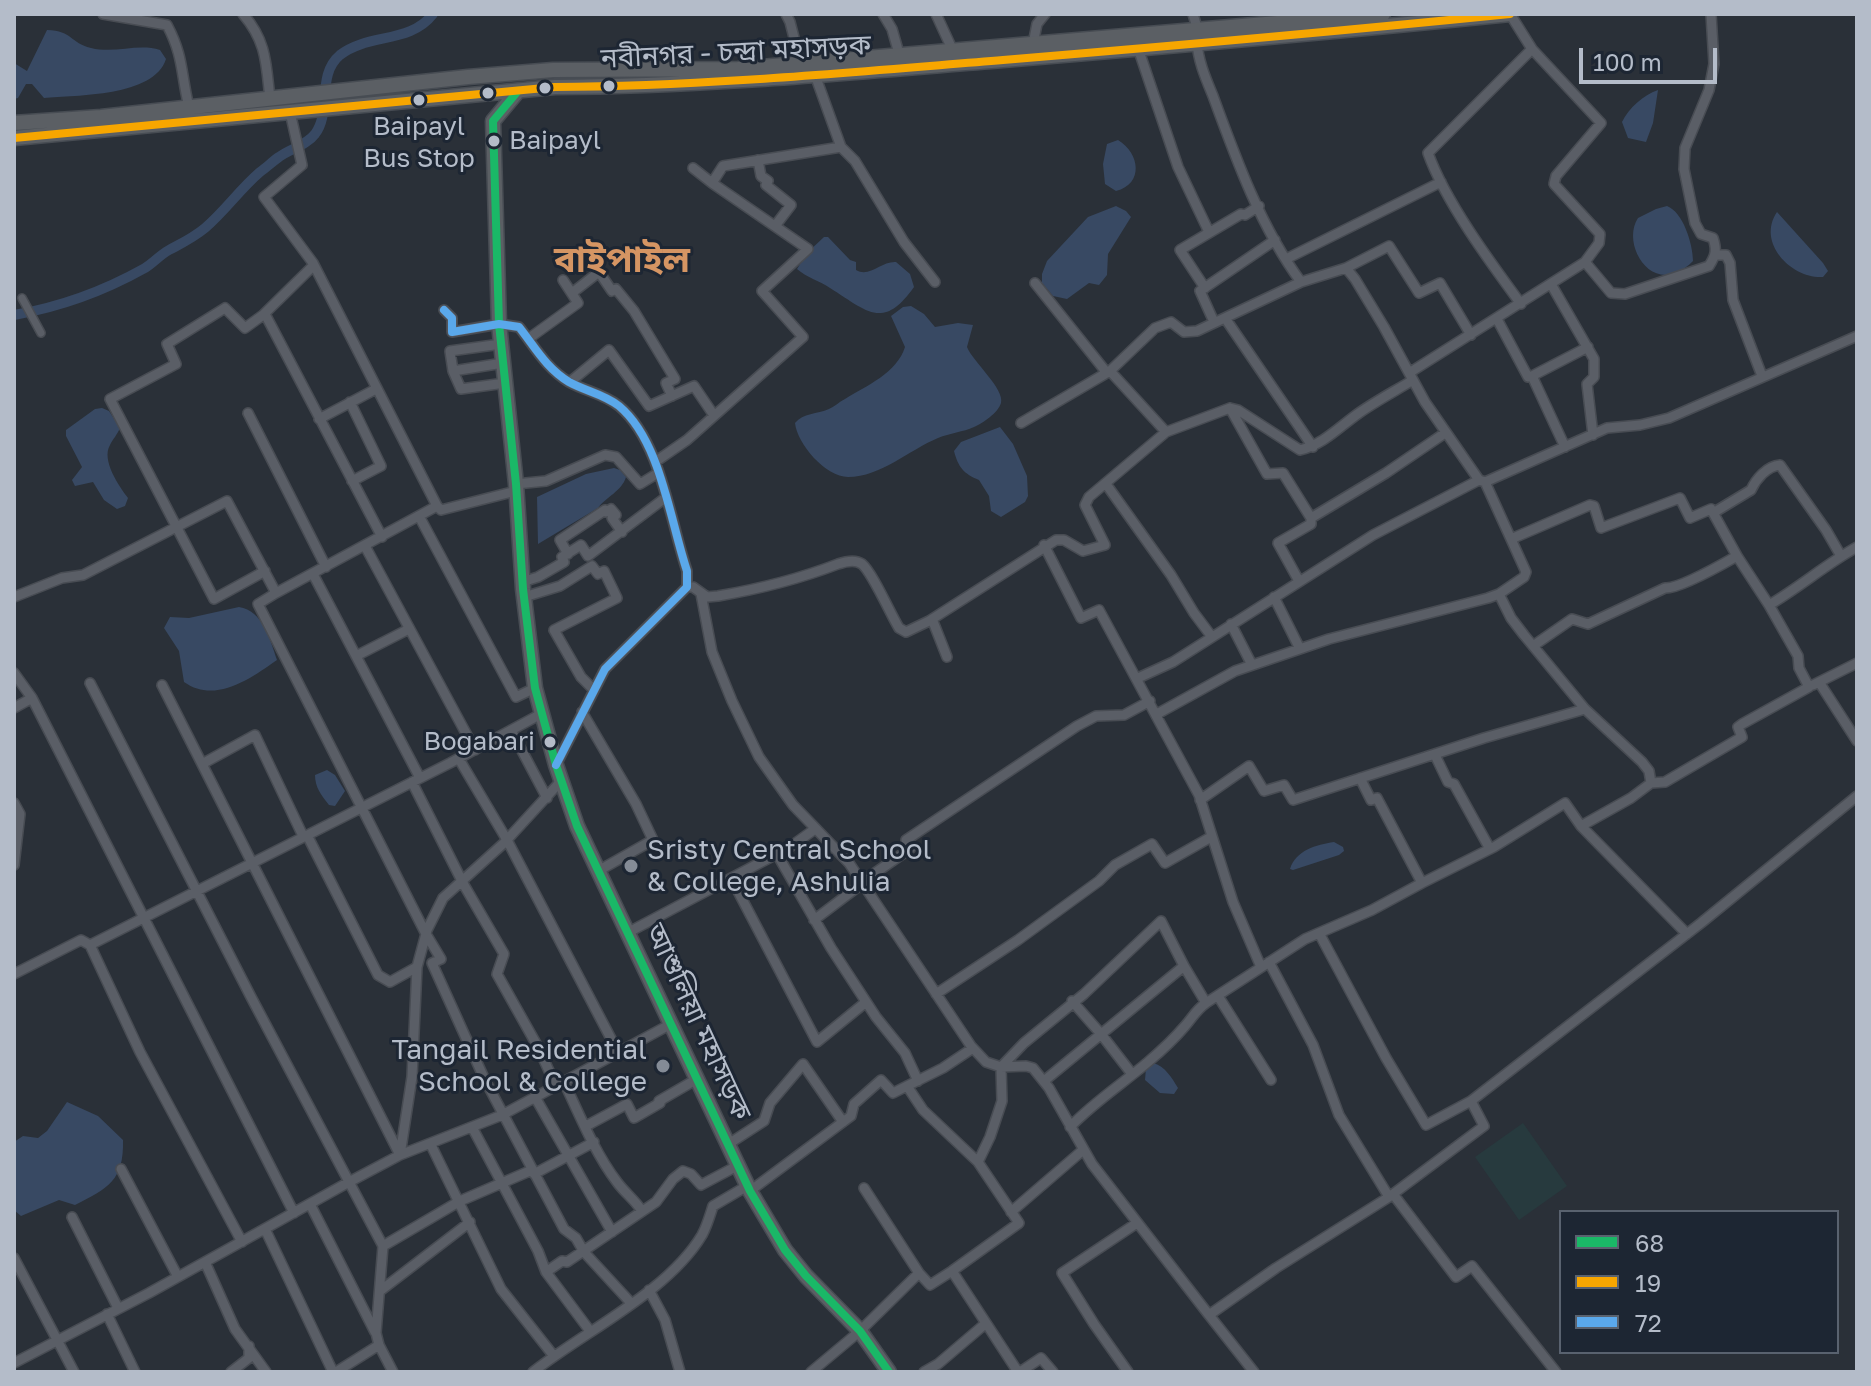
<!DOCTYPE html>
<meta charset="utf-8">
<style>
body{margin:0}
#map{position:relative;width:1871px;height:1386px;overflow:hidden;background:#2a3038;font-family:"Golos Text",sans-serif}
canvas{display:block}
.frame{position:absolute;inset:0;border:16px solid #b4bcc9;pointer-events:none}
.legend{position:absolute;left:1559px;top:1210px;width:280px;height:144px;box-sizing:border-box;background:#1d2633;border:2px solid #59626f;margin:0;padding:10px 14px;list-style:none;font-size:24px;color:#b4bcc9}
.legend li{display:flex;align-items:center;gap:16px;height:40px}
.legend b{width:40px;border:2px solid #59626f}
.scale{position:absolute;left:1579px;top:48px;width:138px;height:36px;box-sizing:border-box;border:4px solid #b4bcc9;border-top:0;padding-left:10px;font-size:24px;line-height:28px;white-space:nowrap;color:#b4bcc9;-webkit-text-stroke:6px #1d2633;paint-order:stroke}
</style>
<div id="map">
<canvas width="1871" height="1386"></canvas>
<div class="frame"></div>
<ul class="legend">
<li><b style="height:10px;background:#1ab867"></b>68</li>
<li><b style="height:10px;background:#f7a600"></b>19</li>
<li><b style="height:10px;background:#5aa8eb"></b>72</li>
</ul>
<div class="scale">100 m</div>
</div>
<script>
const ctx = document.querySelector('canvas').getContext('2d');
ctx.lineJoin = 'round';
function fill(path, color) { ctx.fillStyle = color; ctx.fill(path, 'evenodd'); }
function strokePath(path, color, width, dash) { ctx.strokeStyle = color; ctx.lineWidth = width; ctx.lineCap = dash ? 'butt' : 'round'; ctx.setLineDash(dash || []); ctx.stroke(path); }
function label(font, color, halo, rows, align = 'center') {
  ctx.font = font + ' "Golos Text","Noto Sans Bengali",sans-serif'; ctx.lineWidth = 6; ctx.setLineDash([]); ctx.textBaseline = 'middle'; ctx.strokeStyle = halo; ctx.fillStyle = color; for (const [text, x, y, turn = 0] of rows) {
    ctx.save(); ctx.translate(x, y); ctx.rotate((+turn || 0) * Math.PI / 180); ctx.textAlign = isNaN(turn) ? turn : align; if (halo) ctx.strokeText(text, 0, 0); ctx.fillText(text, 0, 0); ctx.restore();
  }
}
const green = new Path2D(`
 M1523,1123L1567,1186L1519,1220L1475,1157Z`);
const water = new Path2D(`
 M47,30C73,31 70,43 91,48C115,54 138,43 160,50L166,59C154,97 76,95 44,98L32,84H26L18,98L14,99V63L27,71Z
 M1658,90L1653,123L1646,142L1628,138L1622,122C1629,108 1643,95 1658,90Z
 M1118,140C1140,153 1144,184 1116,191L1105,184L1103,164L1107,144Z
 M1116,206L1126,211L1131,217L1108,254L1107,275L1099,285L1089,283L1067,299L1053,296L1042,283V274L1047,261L1088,217Z
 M1667,206C1683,212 1693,244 1693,261C1654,301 1620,245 1638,218L1656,209Z
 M1777,212L1823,263L1828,271L1823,277C1792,279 1756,243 1777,212Z
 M824,237H828L850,260L856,262V270C870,278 881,261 896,262L910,274L914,287C883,331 867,311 830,288C820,281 807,278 797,269L807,253Z
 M911,306L924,314L935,327L958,323L973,325L967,347C973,362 1005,389 1001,403C998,413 983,423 974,427C963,432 950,433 938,438C909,450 881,477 848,477C826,477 797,444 795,423C803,413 817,414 829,409C834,407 839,402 845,399C866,386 897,373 905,347L891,316L903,307Z
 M102,408L109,411L120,428C117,435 113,439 110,445C101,460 119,486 128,498L125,506L117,509L104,500L93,482L75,486L72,480L82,467L66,436V430L95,409Z
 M1000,427L1013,444L1027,476L1028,496L1025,502L1001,517L991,511L989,496L979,480C964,474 958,467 954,451L961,442Z
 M614,468L620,470L626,477C622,491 606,497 598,508L538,544L537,497L586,474Z
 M239,607C263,611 270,639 277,660C250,679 215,704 184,682L179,651L164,628L170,617L189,618Z
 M327,770L335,775L345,791L335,806L329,805C321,795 315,787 315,775Z
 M1334,842L1343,847L1344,851L1339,855L1293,870L1290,869C1296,850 1316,845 1334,842Z
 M1153,1063C1165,1066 1172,1078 1178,1088L1174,1094L1160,1093L1145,1080L1146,1068Z
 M67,1102L98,1116L123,1140C124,1181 108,1188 75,1205L59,1200L21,1216L14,1210V1142L23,1136L38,1138L47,1131Z`);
const canal = new Path2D(`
 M14,315C60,307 104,291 145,268C153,263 160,255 169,250C182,243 193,238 205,228C225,211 240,189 260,172C267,167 273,161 279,157C290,149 307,145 315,134C332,112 316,75 340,55C368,33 410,44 433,14`);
const pedestrian = new Path2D(`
 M22,298L41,333`);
const minor = new Path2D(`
 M103,14L167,25C183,55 181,72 188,103L186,108
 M243,14C267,42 266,64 270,99
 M786,14L790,22L801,65
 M883,14L892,29L900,57
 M936,14L953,51
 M1193,14L1198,31
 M1510,14L1532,49L1428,153C1445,201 1490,262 1521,304
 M1197,42C1198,61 1206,79 1213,96C1236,159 1261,228 1301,282
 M1033,44L1037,24L1045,14
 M1138,48L1178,167L1209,232
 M1532,49L1601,123L1556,176L1554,184L1600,234L1599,243L1585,262
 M841,147L855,161L904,242L935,282
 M758,160L761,176L768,181L766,185L791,205L775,226
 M693,168L712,183
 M1716,255H1726L1730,263L1733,300L1762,376
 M1286,259L1441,182
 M1346,268L1389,246L1419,293L1440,283L1471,335
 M1035,283L1107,373
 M1551,284L1594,359V377L1587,384L1593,435
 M1205,288L1180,250L1241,214L1245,215L1259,206
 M572,293L599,272L612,291L616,289L634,311L675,379L666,383L672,396
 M444,310L452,318V332L499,324L519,327C535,347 546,368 569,382C585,391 604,394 619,406C661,441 670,521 687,571V587L605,669L556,765
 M265,314L382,537
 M1225,318L1313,447
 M1497,319L1528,377L1532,376L1565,447
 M1214,322L1200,291L1275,240
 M528,339L578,303L563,280
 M501,344L450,351L453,371L503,363
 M453,371L461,389L505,383
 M1409,373L1585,262L1611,293L1625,294L1709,266C1716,255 1717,250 1713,238L1701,234L1695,223L1684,169L1685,148L1709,90L1714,64L1711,14
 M1532,376L1588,347
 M570,382L609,350L649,406L694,386L713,414
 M350,402L381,466L352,481
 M1230,408L1267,474L1283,473L1311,518L1386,473L1445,433
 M248,413L326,567
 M319,419L376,389
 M1021,423L1110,371
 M1166,432L1230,408L1238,410L1300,450C1324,444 1339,427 1359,413C1376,401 1395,391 1413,380
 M655,462L687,440L803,337L762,291L808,249L712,183L723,166L841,147L815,75
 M516,484L546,481L605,455L616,457L640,484L658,473
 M1106,484L1171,575L1194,613L1212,637
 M437,506L441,510L516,491
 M1713,513L1751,490C1756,479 1767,466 1780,465L1826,530L1841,556
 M419,516L516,697L535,688
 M1511,539L1590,505L1594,506L1601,528L1680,498L1690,518L1711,509L1737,556
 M1044,545L1081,618L1099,610L1199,795L1233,902L1261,967
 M365,546L475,750
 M568,554L560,540L605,510L606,512L611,509L616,515L612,518L622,532
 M265,571L214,599L110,399L176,364L167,344L225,308L245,328L263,315L314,265
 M313,574L420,778
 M1299,581L1278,543L1311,524V518
 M522,582L538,577L564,562L562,557L581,545L588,556L665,498
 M687,587H693L707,597L718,596C759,589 799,579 838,564C844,562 855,559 862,564C872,572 891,615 899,628L906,632L929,621L1056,540H1064L1083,551L1105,545L1085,505L1089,497L1166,432L1110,371L1155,328L1171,322L1184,332L1197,331L1301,282L1346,268L1355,279L1384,327L1425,402L1479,480L1485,482
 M276,593L437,506L313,263L264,197L302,165L290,112
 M701,594L712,652L732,701L759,757L793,805L849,863L971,1046L986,1062L1001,1067L1026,1066L1033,1068L1049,1088L1092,1164L1209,1315
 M1499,594L1511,618L1524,635L1585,709L1642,762L1649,771L1651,783L1631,798L1581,826L1687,934
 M14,597L62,578L83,575L227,501L276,593L258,604L426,934L441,959L432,963L484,1078L564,1229L576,1238L584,1252L631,1303
 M524,597L560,586L592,566L598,574L604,571L617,598L554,630L581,677L594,690
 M1274,597L1300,649
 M932,619L947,657
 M1231,624L1252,665
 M1533,646L1572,619L1588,624L1665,588C1679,589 1723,564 1737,556L1769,605
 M356,656L409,629
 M14,673L32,698
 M1138,678L1173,662L1373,535L1479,480
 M1819,682L1857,741
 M90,683L251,997L383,1246L376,1333L379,1345L336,1372
 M162,685L400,1155
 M1813,685L1857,663
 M14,708L32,698L294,1213
 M582,712L636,804L653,840L598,871
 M1157,714L1235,671L1329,639L1488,598L1499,594L1524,577L1526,572L1485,482L1607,428L1640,425L1669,418L1857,336
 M511,730L547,798
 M1435,755L1448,782L1454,784L1490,849
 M459,759L507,840L618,1052
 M202,764L255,735L303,836
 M1360,778L1371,800L1377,798L1422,883L1494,847L1565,803L1581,826
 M412,782L464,885L504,954L497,974L538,1047L556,1086
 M1651,783L1665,782L1742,737L1738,727L1742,724L1809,687L1799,668L1798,656L1769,605C1800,587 1826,564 1857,547
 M1200,800L1249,766L1264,791L1284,785L1293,800L1484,738L1585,709
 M14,803L20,814L14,865
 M307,835L378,975L390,982L417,967
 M777,854L831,948L876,1017L905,1053L918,1081
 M731,878L817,1042L866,1002
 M862,882L911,848L906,840L1077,726L1096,716L1124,715L1150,701
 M814,920L863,883
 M627,933L790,847L815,829
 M1319,933L1386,1058L1426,1125L1471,1101
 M14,974L81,940L90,945
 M936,994L1018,940L1099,881L1115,865L1152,844L1165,863L1211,837
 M1218,996L1271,1080
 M1072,1001L1101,1034L1132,1074
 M1044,1081L1184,966L1206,1003L1305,939L1372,910L1422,883
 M564,1082C580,1116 595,1153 617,1182C625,1193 634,1199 642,1211
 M907,1086L923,1110L978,1162
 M535,1097L612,1232
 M586,1126L627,1104L634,1118L660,1103L659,1101L697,1079
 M472,1127L538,1251L546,1272L590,1331
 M1070,1127C1094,1102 1122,1084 1148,1062C1161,1051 1174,1039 1185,1026C1193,1017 1196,1010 1206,1003
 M431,1145L501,1289L553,1355
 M727,1145L764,1121L770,1103L803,1064L843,1122
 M400,1155L412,1077L417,967L427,930L443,898L504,843L561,781
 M121,1169L178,1277
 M534,1174L594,1142
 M864,1188L919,1273
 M750,1191L851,1116L854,1104L881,1080L893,1093L943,1068L973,1048
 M1393,1194L1456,1277L1472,1266L1556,1372
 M1389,1197L1484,1126L1471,1101L1701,923L1857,796
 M310,1204L375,1332
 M1011,1212L1083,1150
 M72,1217L118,1308
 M265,1229L333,1372
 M242,1242L140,1052L90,945L450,763L541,714
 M383,1246L460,1201L532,1170
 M14,1258L74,1372
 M205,1262L235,1329L266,1372
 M952,1271L1019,1223L978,1162L990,1137L1002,1101L1001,1067L1024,1043L1084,994L1161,921L1184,966
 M546,1272L562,1261L567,1262L656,1202L673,1179L683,1171L691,1174L701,1185L737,1166
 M649,1290L665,1320L680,1372
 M380,1291L470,1222
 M107,1314L135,1372
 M379,1345L393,1372
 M14,1363L149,1293L349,1182L400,1155L502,1115L671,1024
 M231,1372L249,1358V1346
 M533,1372C585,1331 668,1292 702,1235C707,1226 710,1215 713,1206L747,1186
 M811,1372L860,1331L919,1273L930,1285L952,1271L1018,1372
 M924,1372L938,1364L985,1324
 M1020,1372L1041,1358L1053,1372
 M1128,1372L1094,1324L1062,1273L1137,1223
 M1254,1372L1209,1315L1276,1268L1389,1197L1339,1115L1313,1045L1269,962`);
const trunk = new Path2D(`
 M518,91L493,121L499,324L516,484L523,589L535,688L556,765L577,826L750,1191L785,1250L806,1276L860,1331L889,1372
 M14,123L101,117L468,77L553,70L738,69L1383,14
 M14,138L555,87C705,86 853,72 1003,60C1172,46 1341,31 1510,14`);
const bus1 = new Path2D(`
 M518,91L493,121L499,324L516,484L523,589L535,688L556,765L577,826L750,1191L785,1250L806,1276L860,1331L889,1372`);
const bus2 = new Path2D(`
 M14,138L555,87C705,86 853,72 1003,60C1172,46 1341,31 1510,14`);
const bus3 = new Path2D(`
 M444,310L452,318V332L499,324L519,327C535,347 546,368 569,382C585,391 604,394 619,406C661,441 670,521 687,571V587L605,669L556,765`);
const markers = [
 [609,86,7,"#b4bcc9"],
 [545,88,7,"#b4bcc9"],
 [488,93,7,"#b4bcc9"],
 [419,100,7,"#b4bcc9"],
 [494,141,7,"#b4bcc9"],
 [550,742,7,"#b4bcc9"],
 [631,866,8,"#848b96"],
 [663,1066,8,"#848b96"]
];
const busNames = [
 ["Baipayl",419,127],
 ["Bus Stop",419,159],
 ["Baipayl",509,141,"left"],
 ["Bogabari",535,742,"right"]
];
const streetNames = [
 ["নবীনগর - চন্দ্রা মহাসড়ক",736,52,-3],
 ["আশুলিয়া মহাসড়ক",698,1022,65]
];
const poiNames = [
 ["Sristy Central School",647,850],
 ["& College, Ashulia",647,882],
 ["Tangail Residential",647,1050,"right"],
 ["School & College",647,1082,"right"]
];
const districtNames = [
 ["বাইপাইল",622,261]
];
fill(green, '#273a3e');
fill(water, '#384963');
strokePath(canal, '#384963', 10);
strokePath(pedestrian, '#484c53', 10);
strokePath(minor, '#484c53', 12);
strokePath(trunk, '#474c53', 17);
strokePath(pedestrian, '#5a5e66', 7);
strokePath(minor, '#5a5e66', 9);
strokePath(trunk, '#5b5f64', 14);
strokePath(bus1, '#1ab867', 8);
strokePath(bus2, '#f7a600', 8);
strokePath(bus3, '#5aa8eb', 8);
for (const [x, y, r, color] of markers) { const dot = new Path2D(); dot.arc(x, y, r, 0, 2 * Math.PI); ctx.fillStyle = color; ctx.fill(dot); strokePath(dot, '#1d2633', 3); }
label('26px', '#b4bcc9', '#1d2633', busNames);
label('28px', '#b4bcc9', '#1d2633', streetNames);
label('28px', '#b4bcc9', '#1d2633', poiNames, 'left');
label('bold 36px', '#d59563', '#1d2633', districtNames);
</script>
